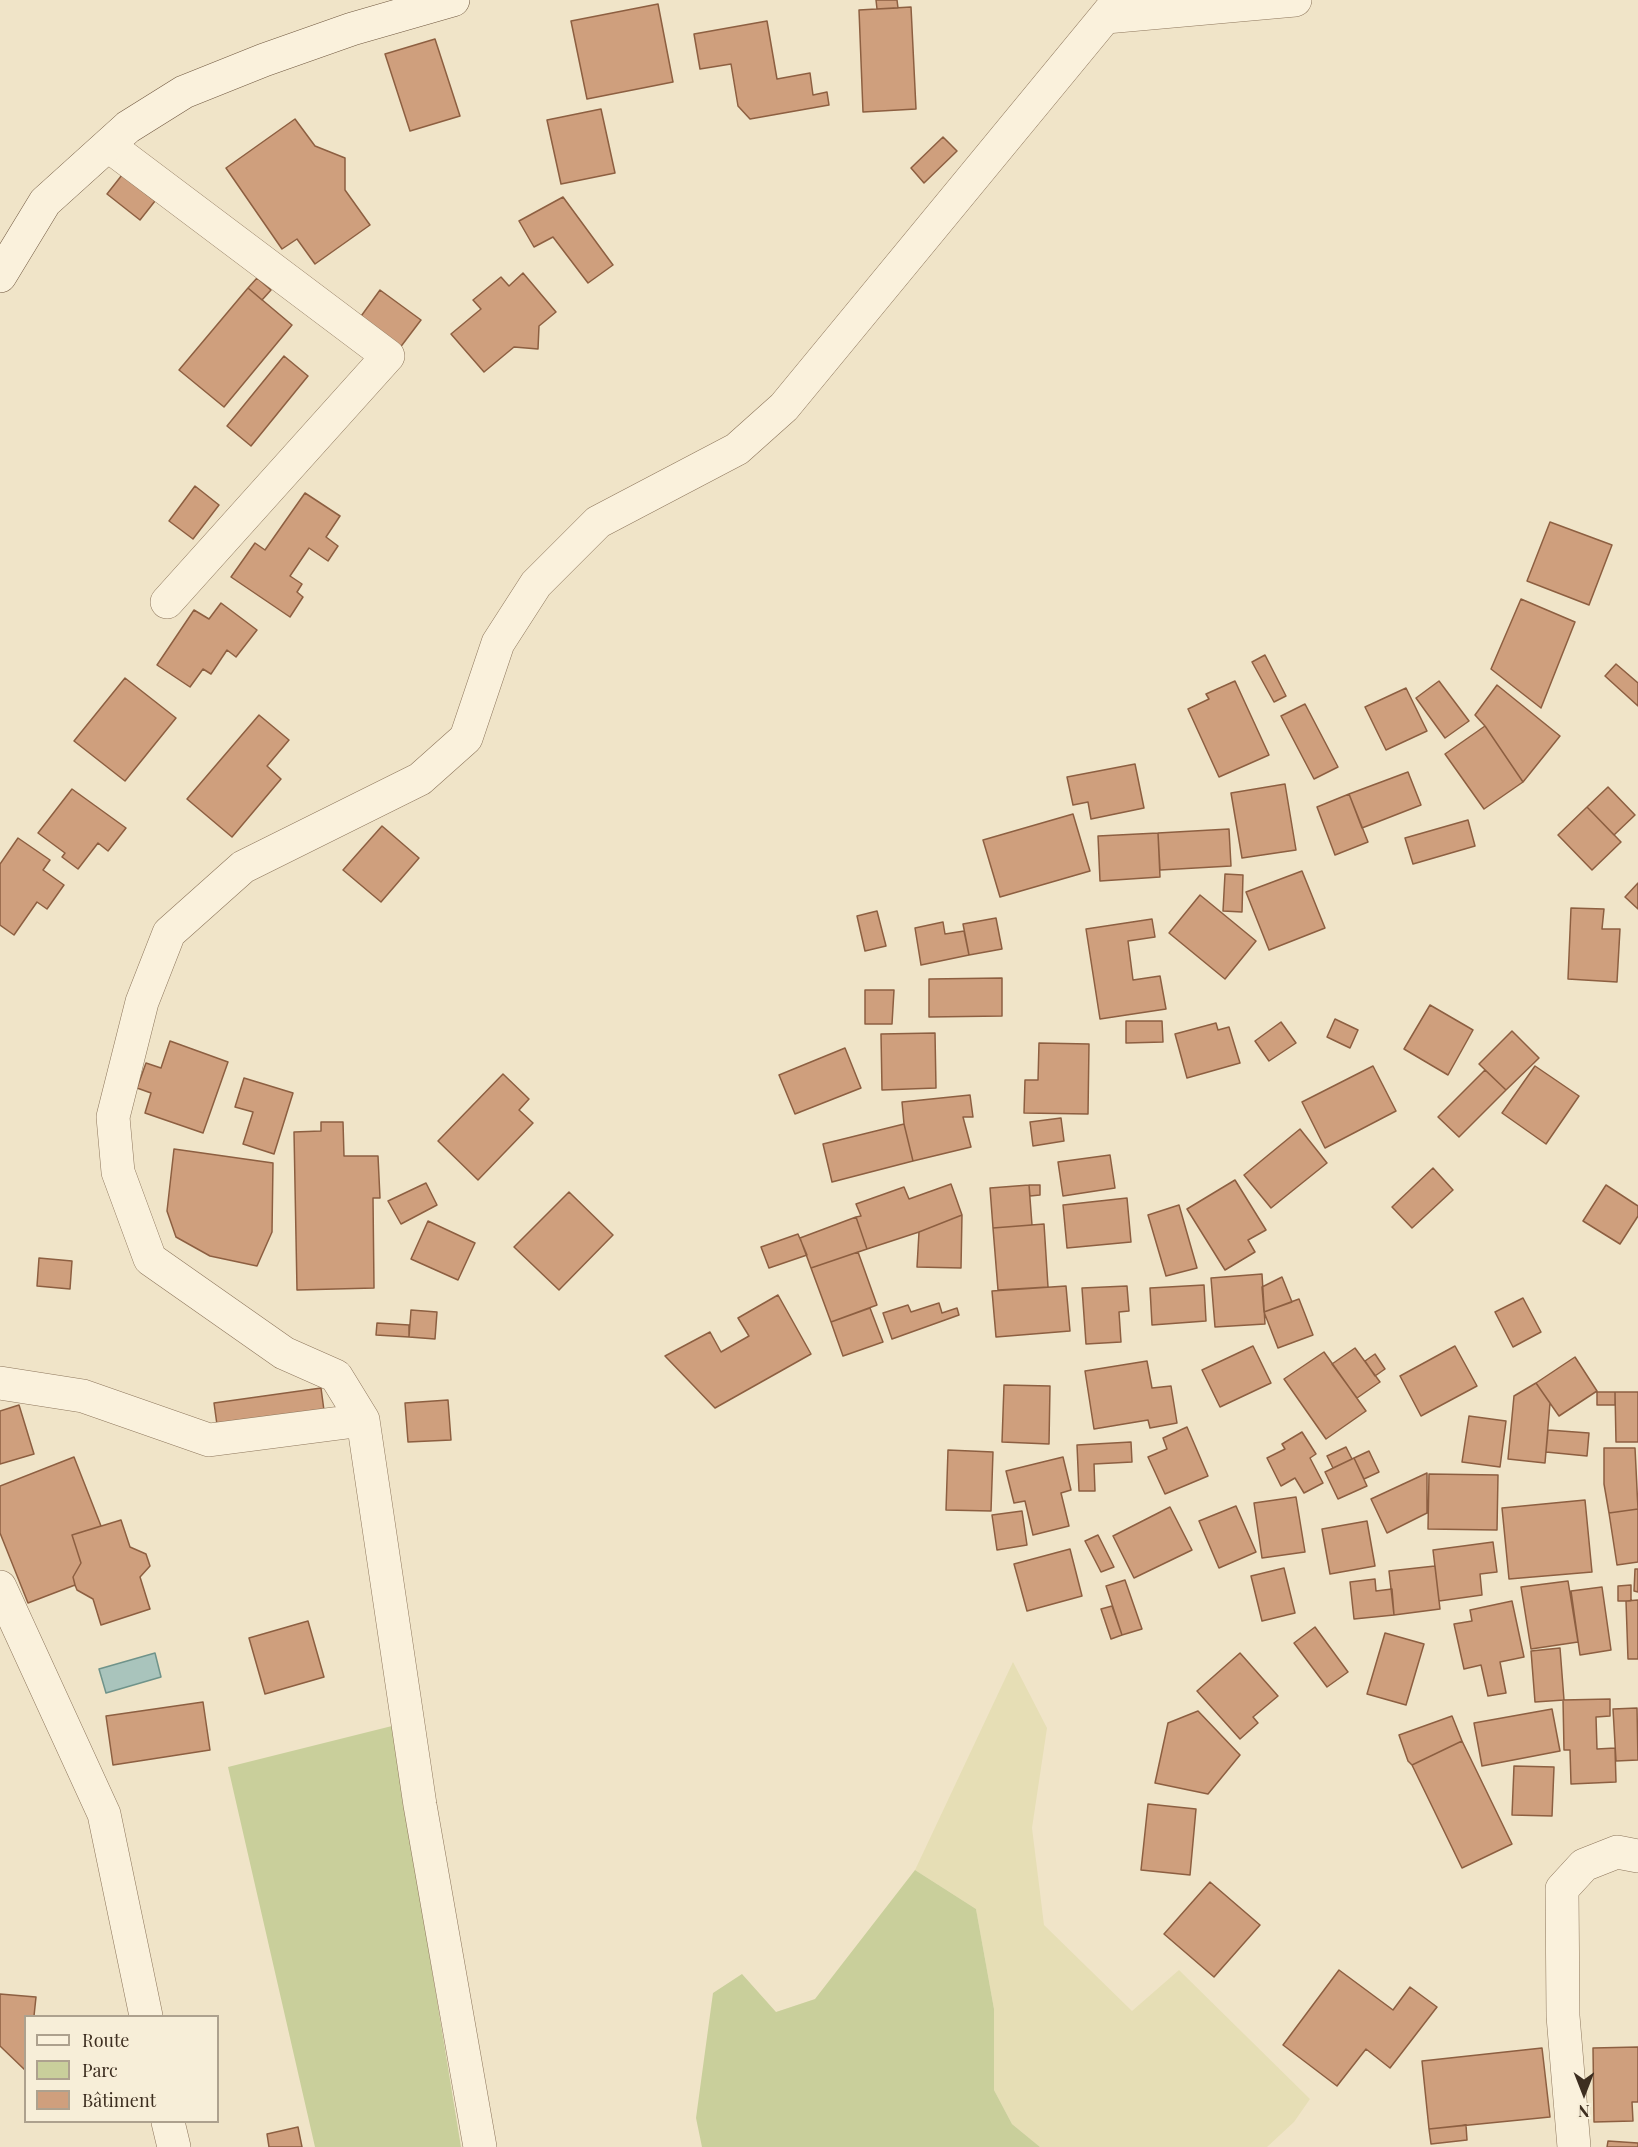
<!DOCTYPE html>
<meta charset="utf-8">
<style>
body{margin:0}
#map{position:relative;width:1638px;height:2147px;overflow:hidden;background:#f0e4c8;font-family:"Playfair Display",serif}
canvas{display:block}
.legend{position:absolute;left:24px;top:2015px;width:195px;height:108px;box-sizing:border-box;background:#f7eed8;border:2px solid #ada18e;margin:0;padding:8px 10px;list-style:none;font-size:18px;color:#3d2e20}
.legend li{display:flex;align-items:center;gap:12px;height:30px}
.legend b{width:30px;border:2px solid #ada18e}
.north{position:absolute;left:1554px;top:2063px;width:60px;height:60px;-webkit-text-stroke:4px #f7eed8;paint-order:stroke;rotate:180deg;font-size:16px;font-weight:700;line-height:24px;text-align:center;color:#3d2e20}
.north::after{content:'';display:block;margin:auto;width:21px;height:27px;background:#3d2e20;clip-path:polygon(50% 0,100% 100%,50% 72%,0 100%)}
</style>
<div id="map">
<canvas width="1638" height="2147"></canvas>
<ul class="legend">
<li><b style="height:8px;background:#faf1dc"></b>Route</li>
<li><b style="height:16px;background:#c9cf9b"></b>Parc</li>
<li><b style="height:16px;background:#cf9f7d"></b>Bâtiment</li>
</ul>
<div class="north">N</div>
</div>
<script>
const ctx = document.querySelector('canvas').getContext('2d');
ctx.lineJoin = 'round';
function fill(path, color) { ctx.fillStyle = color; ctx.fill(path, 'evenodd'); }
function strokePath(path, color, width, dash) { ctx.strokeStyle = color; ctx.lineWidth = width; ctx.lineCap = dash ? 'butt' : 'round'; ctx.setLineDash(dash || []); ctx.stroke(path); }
const farmland = new Path2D(`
 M1013,1662L1047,1728L1032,1828L1044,1925L1132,2011L1179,1970L1310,2099L1294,2122L1267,2147H1040L1012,2124L994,2090V2009L976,1909L915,1870Z`);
const green = new Path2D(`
 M392,1726L461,2147H315L228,1767Z
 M915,1870L976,1909L994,2009V2090L1012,2124L1040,2147H702L696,2118L713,1993L742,1974L776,2012L815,1999Z`);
const water = new Path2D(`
 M155,1653L161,1677L106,1693L99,1669Z`);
const building = new Path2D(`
 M876,0H897L898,8L877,9Z
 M658,4L673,82L587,99L571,21Z
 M911,7L916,109L863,112L859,10Z
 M767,21L777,79L810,73L813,95L827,92L829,105L750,119L738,106L731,64L700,69L694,34Z
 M435,39L460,116L410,131L385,54Z
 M601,109L615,173L561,184L547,120Z
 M295,119L315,146L345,158V190L370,225L315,264L297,239L282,249L226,168Z
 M943,137L957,151L924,183L911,168Z
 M122,175L155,201L140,220L107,194Z
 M563,197L613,265L588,283L553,237L534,247L519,221Z
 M523,273L556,312L539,326L538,349L514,347L484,372L451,334L481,309L473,300L501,277L509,286Z
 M257,278L271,290L262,300L248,288Z
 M248,288L292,325L224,407L179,370Z
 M380,290L421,320L399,349L359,319Z
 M284,356L308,376L251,446L227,426Z
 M195,486L219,505L193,539L169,521Z
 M305,493L340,516L326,537L338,546L328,561L309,548L290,576L302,584L297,592L303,597L290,617L231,577L255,543L265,550Z
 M1550,522L1612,545L1589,605L1527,581Z
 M1521,599L1575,622L1541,708L1491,669Z
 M221,603L257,630L236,657L227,650L211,674L203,669L190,687L157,665L194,610L209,619Z
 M1265,655L1286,696L1274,702L1252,662Z
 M1616,664L1638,683V706L1605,676Z
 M125,678L176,718L125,781L74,741Z
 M1235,681L1269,755L1219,777L1188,709L1209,699L1206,694Z
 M1439,681L1469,721L1445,738L1416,698Z
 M1497,685L1560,736L1523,782L1485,726L1475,715Z
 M1406,688L1427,731L1386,750L1365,707Z
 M1305,704L1338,767L1314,779L1281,716Z
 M259,715L289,740L267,766L281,779L232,837L187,799Z
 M1485,726L1523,782L1484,809L1445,754Z
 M1135,764L1144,808L1091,819L1088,802L1073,805L1067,777Z
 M1408,772L1421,805L1362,828L1349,794Z
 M1285,784L1296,850L1242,858L1231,793Z
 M1608,787L1635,815L1614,835L1587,807Z
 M72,789L126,828L108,851L98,843L78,869L62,857L65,853L38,833Z
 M1349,794L1368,842L1335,855L1317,807Z
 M1587,807L1621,842L1592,870L1558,835Z
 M1073,814L1090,871L1000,897L983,840Z
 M1468,820L1475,846L1413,864L1405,838Z
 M382,826L419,858L381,902L343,870Z
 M1229,829L1231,866L1160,870L1158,833Z
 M1158,833L1160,877L1100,881L1098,836Z
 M18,838L50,860L43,870L64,885L47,909L37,902L14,935L0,925V864Z
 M1302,871L1325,928L1269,950L1246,892Z
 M1225,874L1243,875L1242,912L1223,911Z
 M1638,883V909L1625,897Z
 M1200,895L1256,941L1225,979L1169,933Z
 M1571,908L1604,909L1602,929H1620L1617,982L1568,979Z
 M877,911L886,946L865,951L857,916Z
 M996,918L1002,949L969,955L963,924Z
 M1152,919L1155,937L1128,941L1133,980L1160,976L1166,1009L1100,1019L1086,929Z
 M943,922L945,934L964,931L969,955L921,965L915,928Z
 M1002,978V1016L929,1017V979Z
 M865,990H894L892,1024H865Z
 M1430,1005L1473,1030L1448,1075L1404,1049Z
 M1335,1019L1358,1030L1350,1048L1327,1037Z
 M1126,1021H1162L1163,1042L1126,1043Z
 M1281,1022L1296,1043L1269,1061L1255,1041Z
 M1216,1023L1218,1030L1229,1027L1240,1063L1187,1078L1175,1034Z
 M1512,1031L1539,1058L1506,1090L1479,1064Z
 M935,1033L936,1088L882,1090L881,1034Z
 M170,1041L228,1062L203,1133L145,1113L151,1093L137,1088L146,1063L161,1068Z
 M1039,1043L1089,1044L1088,1114L1024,1113L1025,1080H1038Z
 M845,1048L861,1088L795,1114L779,1075Z
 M1373,1066L1396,1111L1325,1148L1302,1102Z
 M1535,1066L1579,1096L1546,1144L1502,1113Z
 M1485,1070L1506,1090L1459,1137L1438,1117Z
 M503,1074L529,1099L519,1110L533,1123L478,1180L438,1141Z
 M244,1078L293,1093L274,1154L243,1144L253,1112L235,1107Z
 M970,1095L973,1117H963L971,1147L913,1161L904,1124L902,1102Z
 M1061,1118L1064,1141L1033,1146L1030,1122Z
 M321,1122H343L344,1156H378L380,1198H373L374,1288L297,1290L294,1132L321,1131Z
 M904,1124L913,1161L832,1182L823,1144Z
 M1300,1129L1327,1163L1271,1208L1244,1175Z
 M174,1149L273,1163L272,1232L257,1266L210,1256L176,1237L167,1211Z
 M1110,1155L1115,1188L1063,1196L1058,1162Z
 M1433,1168L1453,1190L1412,1228L1392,1207Z
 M1235,1180L1266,1230L1248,1240L1255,1252L1225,1270L1187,1209Z
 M426,1183L437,1205L401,1224L388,1201Z
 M951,1184L962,1215L919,1232L867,1249L856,1217L861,1216L856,1204L904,1187L909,1199Z
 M1029,1185H1040V1195L1030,1196Z
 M1029,1185L1032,1225L993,1228L990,1188Z
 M1606,1185L1638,1206V1216L1620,1244L1583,1221Z
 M569,1192L613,1235L559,1290L514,1247Z
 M1127,1198L1131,1242L1067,1248L1063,1205Z
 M1179,1205L1197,1268L1166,1276L1148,1215Z
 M962,1215L961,1268L917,1267L919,1232Z
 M856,1217L867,1249L811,1268L800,1238Z
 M428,1221L475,1243L458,1280L411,1259Z
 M1044,1224L1048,1287L998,1290L993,1228Z
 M798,1234L807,1255L769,1268L761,1247Z
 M858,1252L877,1305L831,1322L811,1268Z
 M39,1258L72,1261L70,1289L37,1286Z
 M1262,1274L1265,1324L1215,1327L1211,1278Z
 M1282,1277L1292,1302L1264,1312L1262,1287Z
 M1204,1285L1206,1321L1152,1325L1150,1288Z
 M1066,1286L1070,1331L996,1337L992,1291Z
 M1127,1286L1129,1311L1119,1312L1121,1342L1086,1344L1082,1288Z
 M778,1295L811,1354L715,1408L665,1356L710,1332L721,1352L749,1336L738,1318Z
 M1523,1298L1541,1332L1513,1347L1495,1312Z
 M1299,1299L1313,1335L1278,1348L1264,1312Z
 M939,1303L942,1313L957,1308L959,1315L892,1339L883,1313L908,1305L911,1312Z
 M870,1308L883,1342L843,1356L831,1322Z
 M411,1310L437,1312L435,1339L409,1337Z
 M377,1323L409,1325V1337L376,1335Z
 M1253,1346L1271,1383L1220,1407L1202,1370Z
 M1455,1346L1477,1386L1421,1416L1400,1376Z
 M1355,1348L1380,1382L1357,1398L1332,1364Z
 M1324,1352L1366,1411L1326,1439L1284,1379Z
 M1375,1354L1385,1369L1375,1376L1365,1361Z
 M1575,1357L1597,1391L1559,1416L1536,1383Z
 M1147,1361L1152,1388L1171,1386L1177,1423L1150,1428L1148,1420L1094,1429L1085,1371Z
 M1536,1383L1550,1403L1545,1463L1508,1459L1514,1396Z
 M1004,1385L1050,1386L1049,1444L1002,1442Z
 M321,1388L325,1418L218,1432L214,1403Z
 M1597,1392H1615V1405H1597Z
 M1615,1392H1638V1442H1616Z
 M448,1400L451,1440L408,1442L405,1403Z
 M19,1405L34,1454L0,1464V1411Z
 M1469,1416L1506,1421L1500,1467L1462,1462Z
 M1187,1427L1208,1476L1165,1494L1148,1457L1167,1449L1163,1438Z
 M1548,1430L1589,1433L1587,1456L1546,1452Z
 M1302,1432L1316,1454L1310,1458L1323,1483L1304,1493L1295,1478L1281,1486L1267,1458L1285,1449L1282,1444Z
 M1131,1442L1132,1462L1094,1464L1095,1491H1079L1077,1445Z
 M1346,1447L1352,1459L1333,1468L1327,1456Z
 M1604,1448H1635L1638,1509L1609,1513L1604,1484Z
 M948,1450L993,1452L991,1511L946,1510Z
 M1369,1451L1379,1472L1364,1479L1354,1458Z
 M74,1457L101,1526L72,1535L81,1563L73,1577L75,1585L28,1603L0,1533V1486Z
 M1063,1457L1071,1490L1061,1493L1069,1526L1033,1535L1025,1501L1014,1503L1006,1471Z
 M1354,1458L1367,1486L1338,1499L1325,1472Z
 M1427,1473V1513L1387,1533L1371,1499Z
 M1429,1474L1498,1475L1497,1530L1428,1529Z
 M1296,1497L1305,1552L1262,1558L1254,1503Z
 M1585,1500L1592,1572L1509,1579L1502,1508Z
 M1236,1506L1256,1552L1219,1568L1199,1521Z
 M1170,1507L1192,1550L1134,1578L1113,1536Z
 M1638,1509V1562L1617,1565L1609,1513Z
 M1022,1511L1027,1545L997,1550L992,1515Z
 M121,1520L130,1547L146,1554L150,1566L140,1577L150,1609L101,1625L93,1599L77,1590L75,1585L73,1577L81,1563L72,1535Z
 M1367,1521L1375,1566L1330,1574L1322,1529Z
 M1098,1535L1114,1567L1101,1572L1085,1541Z
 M1493,1542L1497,1572L1480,1574L1482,1595L1439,1601L1433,1550Z
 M1070,1549L1082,1596L1027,1611L1014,1564Z
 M1435,1566L1440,1609L1394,1615L1389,1571Z
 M1284,1568L1295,1613L1262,1621L1251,1576Z
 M1635,1569H1638V1592L1634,1591Z
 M1375,1579L1376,1591L1392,1589L1394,1615L1354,1619L1350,1582Z
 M1125,1580L1142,1629L1122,1635L1106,1586Z
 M1568,1581L1578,1642L1531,1649L1521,1587Z
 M1631,1585V1601H1618V1586Z
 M1602,1587L1611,1650L1580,1655L1571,1591Z
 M1638,1600V1659H1628L1626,1601Z
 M1512,1601L1524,1657L1500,1662L1506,1693L1488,1696L1481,1665L1464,1669L1454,1624L1472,1621L1470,1610Z
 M1112,1606L1122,1635L1111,1639L1101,1609Z
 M308,1621L324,1677L265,1694L249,1638Z
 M1315,1627L1348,1672L1327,1687L1294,1643Z
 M1385,1633L1424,1644L1406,1705L1367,1694Z
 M1560,1648L1564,1700L1535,1702L1531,1651Z
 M1240,1653L1278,1696L1253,1717L1258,1723L1240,1739L1197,1691Z
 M1610,1699V1716L1596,1717L1597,1749L1615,1748L1616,1782L1571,1784L1570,1750H1564L1563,1700Z
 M203,1702L210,1750L113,1765L106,1716Z
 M1637,1708L1638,1760L1616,1761L1613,1709Z
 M1552,1709L1560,1751L1482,1766L1474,1723Z
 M1198,1711L1240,1755L1208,1794L1155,1783L1168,1723Z
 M1452,1716L1462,1741L1412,1765L1408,1761L1399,1735Z
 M1462,1741L1512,1844L1462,1868L1412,1765Z
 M1514,1766L1554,1767L1552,1816L1512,1815Z
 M1148,1804L1196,1809L1190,1875L1141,1870Z
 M1210,1882L1260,1925L1214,1977L1164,1934Z
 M1339,1970L1393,2010L1410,1987L1437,2007L1390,2068L1366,2049L1337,2086L1283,2045Z
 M0,1994L36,1997L34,2016H26V2071L0,2046Z
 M1638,2047V2102H1632L1633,2121L1594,2122L1593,2048Z
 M1542,2048L1550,2117L1429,2129L1422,2061Z
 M1466,2125L1467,2140L1431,2144L1429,2129Z
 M298,2127L302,2147H269L267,2134Z
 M1608,2141L1638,2143V2147H1607Z`);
const street = new Path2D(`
 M1106,17L1295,0
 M109,146L388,356L167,602
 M0,1383L83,1396L209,1440L363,1420
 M0,1587L104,1814L146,2016
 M168,2122L174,2147
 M480,2147L420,1805L363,1420L336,1376L284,1353L150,1259L118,1172L113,1117L142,1002L169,933L243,867L420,779L466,738L498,643L536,584L598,522L737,449L784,407L1119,0
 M1574,2147L1563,2016L1562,1889L1584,1865L1617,1852L1638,1856`);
const secondary = new Path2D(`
 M0,276L45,202L128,127L184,92L264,60L352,29L453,0`);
fill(farmland, '#e6deb5');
fill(green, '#c9cf9b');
fill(water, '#a9c4bc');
strokePath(water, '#6f938a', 1.5);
fill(building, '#cf9f7d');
strokePath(building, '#8d5f41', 1.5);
strokePath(street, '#8d765c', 34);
strokePath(secondary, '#6f573f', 34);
strokePath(street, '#faf1dc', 33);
strokePath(secondary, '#faf1dc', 33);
</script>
